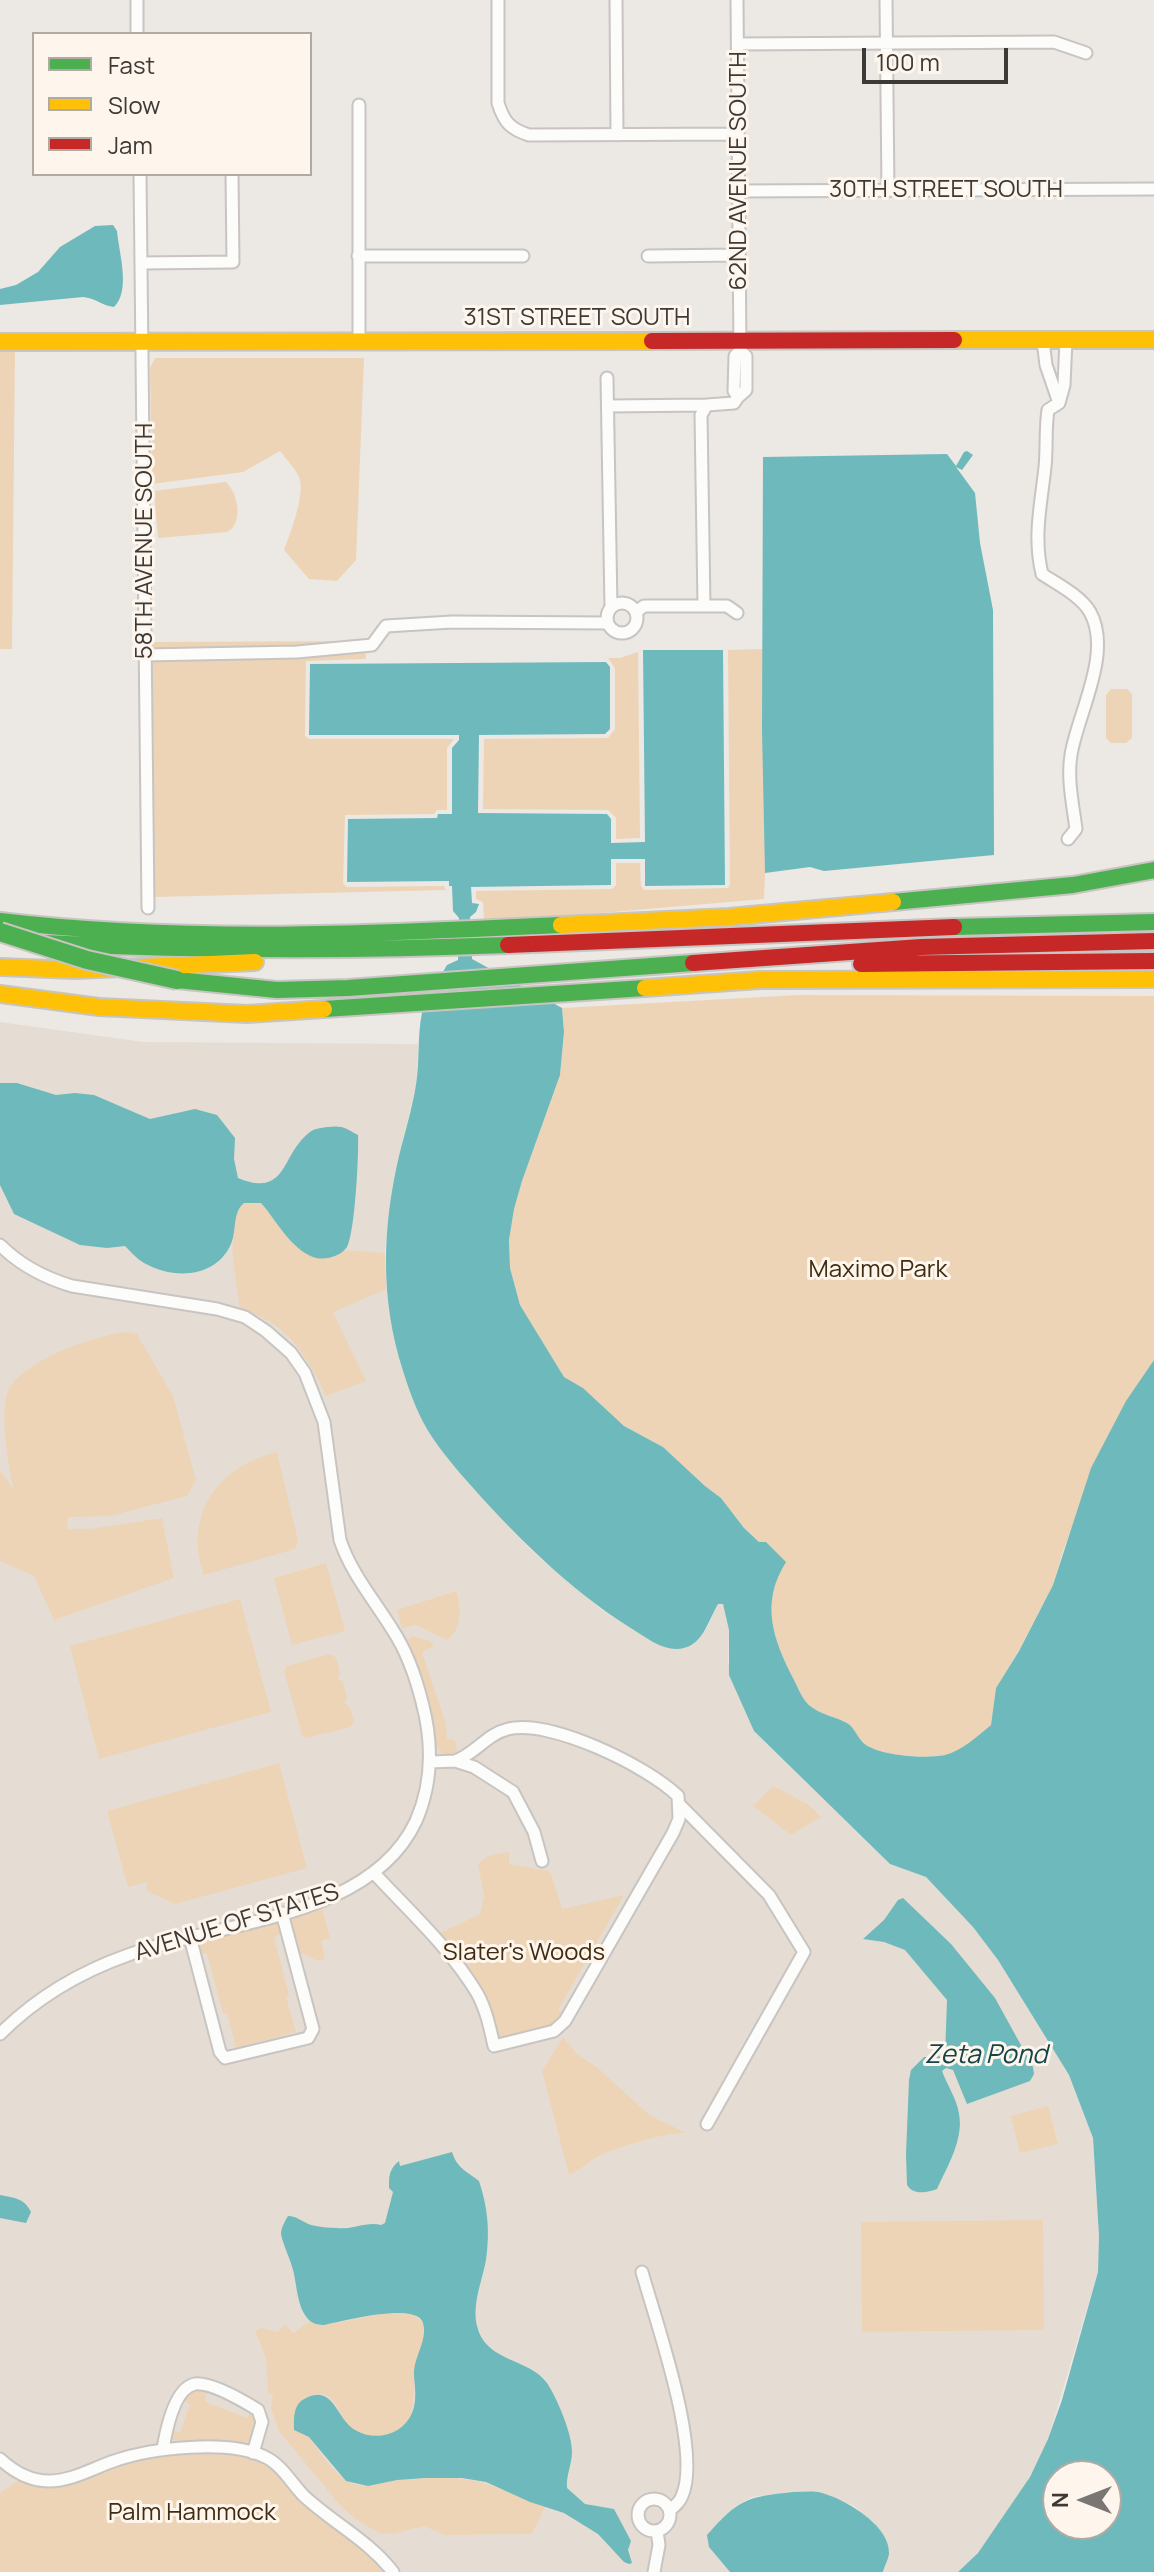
<!DOCTYPE html>
<style>
body{margin:0}
#map{position:relative;width:1154px;height:2572px;overflow:hidden;background:#ece8e4;font-family:Manrope,sans-serif}
canvas{display:block}
.legend{position:absolute;left:32px;top:32px;width:280px;height:144px;box-sizing:border-box;background:#fef6ed;border:2px solid #b0aaa4;margin:0;padding:10px 14px;list-style:none;font-size:24px;color:#3c3936}
.legend li{display:flex;align-items:center;gap:16px;height:40px}
.legend b{width:40px;border:2px solid #b0aaa4}
.north{position:absolute;left:1042px;top:2460px;width:80px;height:80px;box-sizing:border-box;background:#fef6ed;border:2px solid #b0aaa4;border-radius:50%;rotate:270deg;font-size:22px;font-weight:700;line-height:32px;text-align:center;color:#3c3936}
.north::after{content:'';display:block;margin:auto;width:28px;height:36px;background:#7a7673;clip-path:polygon(50% 0,100% 100%,50% 72%,0 100%)}
.scale{position:absolute;left:862px;top:48px;width:146px;height:36px;box-sizing:border-box;border:4px solid #3c3936;border-top:0;padding-left:10px;font-size:24px;line-height:28px;white-space:nowrap;color:#3c3936;-webkit-text-stroke:6px #fef6ed;paint-order:stroke}
</style>
<div id="map">
<canvas width="1154" height="2572"></canvas>
<ul class="legend">
<li><b style="height:10px;background:#4caf50"></b>Fast</li>
<li><b style="height:10px;background:#ffc107"></b>Slow</li>
<li><b style="height:10px;background:#c62828"></b>Jam</li>
</ul>
<div class="north">N</div>
<div class="scale">100 m</div>
</div>
<script>
const c = document.querySelector('canvas').getContext('2d');
c.lineJoin = 'round';
function fill(path, color) {
  c.fillStyle = color;
  c.fill(path, 'evenodd');
}
function trace(path, color, width, dash) {
  c.strokeStyle = color;
  c.lineWidth = width;
  c.lineCap = dash ? 'butt' : 'round';
  c.setLineDash(dash || []);
  c.stroke(path);
}
function write(font, color, halo, rows, align = 'center') {
  c.font = font + ' Manrope,sans-serif';
  c.lineWidth = 6;
  c.setLineDash([]);
  c.textBaseline = 'middle';
  c.strokeStyle = halo;
  c.fillStyle = color;
  for (const [text, x, y, turn = 0] of rows) {
    c.save();
    c.translate(x, y);
    c.rotate((+turn || 0) * Math.PI / 180);
    c.textAlign = isNaN(turn) ? turn : align;
    if (halo) c.strokeText(text, 0, 0);
    c.fillText(text, 0, 0);
    c.restore();
  }
}
fill(new Path2D(`
 M0,1022L143,1042L418,1044L417,1082L399,1156L386,1239L384,1266L395,1338L402,1368L421,1416L431,1436L470,1485L529,1548L602,1610L652,1641L677,1649L693,1645L707,1628L718,1604L723,1603L729,1630L728,1662L754,1731L890,1864L926,1877L973,1927L998,1960L1069,2075L1093,2138L1099,2236L1098,2272L1048,2439L1030,2477L1004,2518L978,2553L958,2572H883L889,2552L885,2540L874,2523L854,2506L817,2492H793L752,2497L736,2506L720,2520L718,2557L730,2572H0Z`), '#e5ddd3');
fill(new Path2D(`
 M0,347H15L12,649H0Z
 M155,358H364L356,560L337,581L309,579L284,550C290,534 306,493 299,477C295,468 286,459 280,451L243,472L152,484L150,368Z
 M226,482C238,493 244,524 227,532L158,538L154,491Z
 M364,641L366,659L306,661L305,736L309,739H454L447,748V810H437L434,814L345,815L343,884L347,887L444,886L447,893L445,890L154,897L151,660L303,657L151,650V642Z
 M763,649L766,854L764,899L484,923L483,902L476,899V891L612,889L616,885V863H640L641,886L644,890L728,888L730,885L728,650Z
 M638,652L640,838L616,839V818L608,810L483,809L484,739L608,738L615,729V668L608,658H620Z
 M1111,689H1127L1132,694V738L1126,743H1111L1106,738V695Z
 M799,995L1154,996V1360L1127,1401L1111,1431L1063,1551L1053,1585L1019,1650L996,1688L991,1725C979,1736 961,1751 945,1755C925,1759 883,1756 866,1745C858,1740 855,1727 847,1723C836,1717 823,1715 813,1708C802,1701 799,1689 793,1678C772,1637 761,1604 785,1562L766,1542H759L744,1528L721,1498L705,1486L663,1447L624,1426L583,1388L564,1377L520,1305L510,1268L509,1240L514,1208L522,1181L560,1075L564,1032L562,1008Z
 M244,1203H261L291,1241L332,1258L345,1250L385,1253L386,1289L333,1312L366,1381L326,1396C307,1355 286,1321 240,1309C237,1283 223,1221 244,1203Z
 M128,1332L137,1334L173,1396L196,1480L187,1496L110,1516L68,1517L67,1529H90L162,1518L174,1578L54,1620L34,1576L0,1561V1470L14,1490C8,1465 0,1416 8,1391C21,1361 97,1334 128,1332Z
 M277,1452L298,1541L295,1549L204,1575C183,1515 218,1466 277,1452Z
 M326,1563L345,1631L292,1645L274,1578Z
 M456,1591C461,1608 463,1628 447,1640L416,1625L402,1628L397,1610Z
 M240,1599L271,1712L99,1759L70,1646Z
 M413,1636L430,1641L434,1646L422,1652L446,1724L447,1739L455,1740L457,1751L451,1756L441,1753L435,1744L431,1715L407,1645L406,1641Z
 M330,1654L336,1658L340,1673L338,1679L343,1682L347,1698L344,1703L349,1706L354,1721L351,1727L306,1738L302,1735L284,1671L287,1666Z
 M279,1763L307,1868L175,1904L147,1891V1882L128,1887L107,1811Z
 M773,1786L809,1805L821,1817L791,1835L753,1806Z
 M509,1852V1864L550,1871L562,1909L624,1895L558,2010L567,2013L554,2026L505,2041L493,2038L487,2014L434,1936L480,1914L484,1896L478,1864L488,1856Z
 M322,1907L330,1938L321,1941L325,1959L318,1961L298,1952L291,1921L297,1913Z
 M274,1921L279,1924L282,1933L274,1937L289,1995L286,1997L296,2032L236,2048L227,2013H223L207,1954L197,1952L198,1942L202,1939Z
 M563,2037L577,2054L599,2069L649,2115L686,2133C672,2131 614,2148 601,2155C589,2160 582,2170 569,2175L542,2071Z
 M1048,2106L1058,2144L1020,2153L1011,2116Z
 M1043,2220L1044,2330L862,2332L861,2222Z
 M392,2312L412,2313L423,2323C423,2329 424,2335 423,2341C421,2353 416,2365 415,2377C412,2402 418,2430 383,2435C374,2437 362,2435 354,2430C344,2423 341,2414 336,2405C324,2383 302,2397 294,2413C305,2431 330,2471 347,2481C363,2490 380,2483 396,2480C412,2478 429,2478 445,2478C488,2478 508,2494 545,2507L532,2534L444,2535L424,2526L393,2534L379,2533L358,2521L338,2503L279,2431L271,2408L273,2396L268,2393L266,2358L255,2331L261,2328L277,2332L285,2325L294,2333L310,2321L317,2325H324Z
 M199,2390L207,2392L205,2402L247,2418L250,2412L254,2413C258,2423 255,2437 245,2444L172,2440L170,2434L173,2431L180,2433L190,2404L183,2401C186,2394 192,2391 199,2390Z
 M184,2453C209,2453 241,2450 264,2462C280,2470 291,2490 304,2502C331,2526 362,2544 384,2572H0V2493L19,2480L43,2486L71,2484L124,2462Z`), '#edd4b7');
fill(new Path2D(`
 M113,225L117,231C119,253 131,291 114,307C103,306 95,298 83,297L0,305V289L16,285L38,272L60,247L95,226Z
 M967,451L973,455L962,470L956,467L975,493L980,543L993,610L994,855L824,871L810,867L765,873L762,730L763,457L947,454L956,466L964,452Z
 M643,650H723L725,885L645,886V859H611V885L471,887L472,903L479,904L476,912L470,917L472,959L562,1008L564,1032L560,1075L522,1181L514,1209L509,1240L510,1268L520,1305L564,1377L583,1388L624,1426L663,1447L705,1486L721,1498L744,1528L759,1542H766L786,1562C760,1603 773,1639 793,1678C799,1689 802,1701 813,1708C823,1715 836,1717 847,1723C855,1727 858,1740 866,1745C883,1756 925,1759 945,1755C961,1751 978,1736 991,1725L996,1688L1019,1651L1053,1585L1091,1468L1126,1401L1154,1360V2572H958L978,2553L1030,2477L1048,2439L1062,2400L1098,2272L1099,2236L1093,2138L1069,2075L998,1960L973,1927L926,1877L890,1864L754,1731L729,1675V1630L723,1604H718C707,1623 702,1649 676,1649C662,1649 648,1639 637,1632C578,1596 529,1549 482,1498C465,1479 447,1459 432,1437C419,1418 410,1393 403,1371C380,1298 382,1230 399,1156C405,1132 412,1109 416,1085C420,1061 417,1037 422,1013C426,997 439,979 447,965L458,960L459,918L453,911L452,886H449V881L347,882L348,819L437,818L438,814H452V748L459,740V735H309L310,664L606,662L610,667V729L605,734L479,735L478,813L607,814L611,819V843L645,842ZM1058,2476H1106V2524H1058Z
 M0,1083H17L56,1095L75,1093L94,1095L150,1119L195,1109L217,1115L235,1138L234,1159L238,1178C288,1199 281,1153 310,1132C315,1128 321,1128 328,1127C342,1125 346,1128 358,1135C359,1154 355,1233 347,1247C340,1257 324,1261 313,1257C291,1249 276,1220 261,1203H244C232,1213 237,1230 231,1244C216,1278 174,1280 144,1263C137,1259 131,1252 125,1246L107,1248L80,1245L14,1214L0,1185Z
 M903,1898L951,1944L995,1998L1033,2067L1034,2074L1030,2081L967,2104L953,2070L946,2068L942,2071C947,2085 957,2099 959,2114C964,2139 947,2167 937,2189C927,2193 913,2195 907,2185L906,2154L909,2080L911,2070L924,2057L945,2056L947,2000L905,1950L884,1942L863,1939L884,1920L898,1900Z
 M452,2152C457,2168 466,2171 479,2181C488,2208 490,2231 486,2260C482,2282 472,2303 477,2326C485,2362 529,2358 547,2383C557,2398 572,2433 572,2452C572,2464 566,2475 567,2488L585,2504L614,2509L631,2541L628,2550L632,2563L629,2564L624,2562L598,2534L564,2513L530,2502L486,2482L462,2478H425L397,2480L368,2486L346,2481L309,2437L294,2430C294,2417 293,2404 306,2398C334,2384 336,2419 355,2430C375,2442 403,2435 412,2413C417,2401 415,2388 414,2376C413,2357 428,2341 423,2323C417,2301 340,2322 324,2325C297,2326 298,2288 293,2270C290,2258 283,2245 281,2234C281,2228 285,2221 288,2216C297,2216 302,2222 311,2225C319,2227 329,2228 337,2228C352,2230 367,2221 381,2225L385,2223L393,2192L389,2188C389,2176 389,2169 399,2161L400,2166Z
 M0,2195C15,2198 24,2198 31,2212L26,2223L0,2218Z
 M793,2492C801,2492 810,2491 818,2492C842,2497 891,2525 889,2554C888,2560 884,2567 883,2572H730L709,2547L707,2535C739,2499 746,2497 793,2492Z`), '#6eb9bb');
const street = new Path2D(`
 M137,0V34
 M498,0V103C504,122 510,129 529,135L738,134
 M616,0L617,135
 M737,0L740,351L735,356L734,391L738,397L746,390V356L740,351
 M886,0L888,191
 M738,44L1054,42L1086,53
 M359,105V342
 M140,174L148,908
 M739,191L1154,189
 M358,256H523
 M648,256L739,255
 M141,263L233,262L232,174
 M1066,340L1064,385L1059,403L1048,410C1045,429 1047,448 1045,467C1041,505 1033,536 1042,574C1057,584 1081,596 1090,612C1113,653 1077,715 1071,755C1067,779 1073,805 1076,829L1068,839
 M1043,341L1046,365L1059,403
 M607,378L611,607
 M608,406L707,405
 M607 618a15 15 0 1 1 30 0a15 15 0 1 1-30 0Z
 M704,606L701,415L707,405L734,403L738,397
 M636,612L644,606H727L737,613
 M145,655L297,652L372,645L386,626L452,622L608,623
 M0,1245C20,1265 45,1278 72,1286L217,1309L245,1317L266,1331L291,1353L305,1373L324,1422L340,1540C351,1573 374,1600 392,1629C406,1650 416,1678 422,1702C433,1743 433,1782 416,1821C370,1920 219,1921 128,1955C80,1972 36,1998 0,2034
 M431,1762L455,1761L474,1767L513,1792L534,1832L542,1861
 M680,1805L769,1895L804,1952L707,2124
 M374,1873C409,1911 450,1948 477,1993C486,2009 490,2028 494,2046L554,2031L565,2021L673,1833L679,1819L678,1796C647,1766 551,1719 508,1729C487,1734 475,1754 455,1761
 M190,1937L220,2052L225,2058L308,2038L313,2029L282,1913
 M642,2272C656,2322 702,2451 682,2496C680,2502 675,2506 670,2510
 M163,2449C166,2431 174,2388 195,2384C211,2382 245,2402 258,2410L262,2422L253,2453
 M0,2459C14,2472 30,2481 49,2481C72,2481 93,2468 114,2461C151,2448 229,2439 265,2457C281,2464 292,2484 304,2496C333,2523 368,2540 393,2572
 M638 2515a16 16 0 1 1 32 0a16 16 0 1 1-32 0Z
 M654,2572L659,2545L657,2531`);
const fast = new Path2D(`
 M893,902L1073,885L1154,870
 M0,921C186,943 374,934 561,925
 M954,927L1154,922
 M44,943C199,951 353,951 508,945
 M177,980L277,990L348,988L693,963
 M324,1009L645,988`);
const slow = new Path2D(`
 M954,340H1154
 M0,342L652,341
 M561,925L729,917L893,902
 M0,967L75,970L255,962
 M645,988L759,980L1154,979
 M0,994L99,1007L247,1014L324,1009`);
const jam = new Path2D(`
 M652,341L954,340
 M508,945L954,927
 M693,963L921,947L1154,941
 M861,964L1154,961`);
trace(street, '#c7c4c1', 15);
trace(fast, '#c7c4c1', 20);
trace(slow, '#c7c4c1', 20);
trace(jam, '#c7c4c1', 20);
trace(street, '#fcfcfb', 11);
trace(fast, '#4caf50', 16);
trace(slow, '#ffc107', 16);
trace(jam, '#c62828', 16);
const fastBridge = new Path2D(`
 M0,932L87,960L177,980`);
trace(fastBridge, '#c7c4c1', 22, []);
trace(fastBridge, '#4caf50', 18);
write('24px', '#3c3936', '#fef6ed', [
 ["62ND AVENUE SOUTH",739,171,-90],
 ["30TH STREET SOUTH",946,190],
 ["31ST STREET SOUTH",577,318],
 ["58TH AVENUE SOUTH",145,541,-90],
 ["AVENUE OF STATES",237,1923,-17]
]);
write('24px', '#402c11', '#fef6ed', [
 ["Maximo Park",878,1270],
 ["Slater's Woods",524,1953],
 ["Palm Hammock",192,2513]
]);
write('italic 26px', '#144446', '#fef6ed', [
 ["Zeta Pond",986,2056]
]);
</script>
